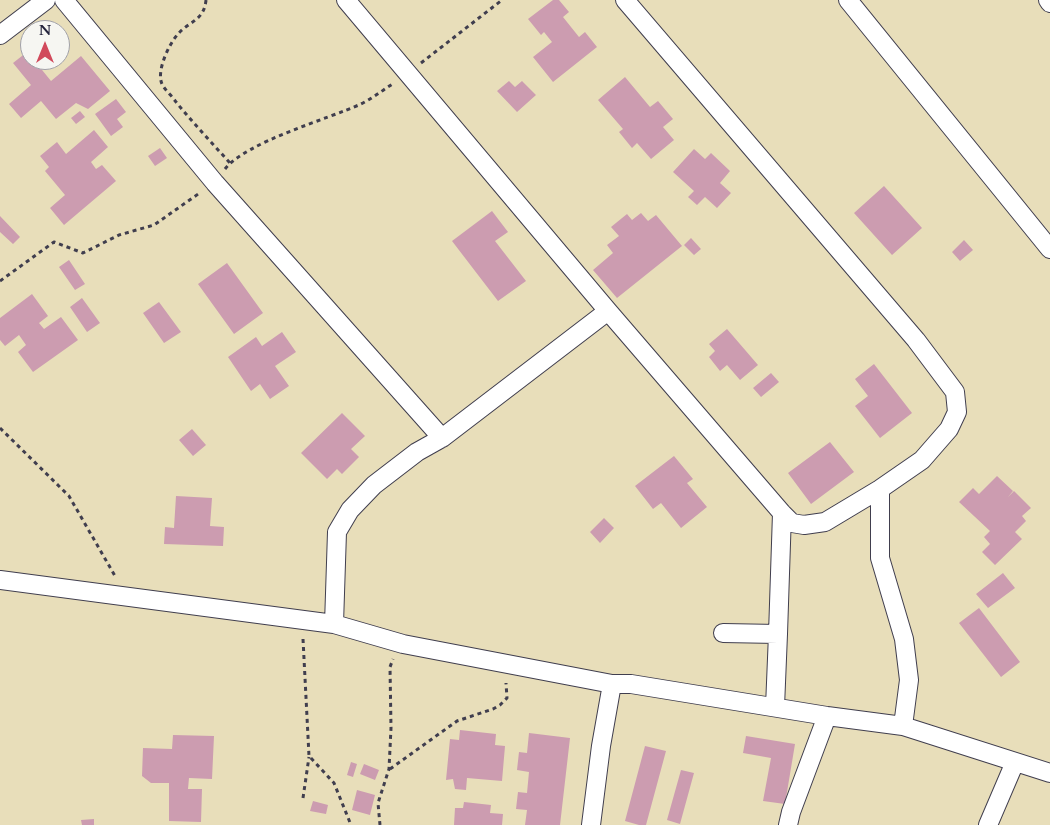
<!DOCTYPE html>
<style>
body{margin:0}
#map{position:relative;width:1050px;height:825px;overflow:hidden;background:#e8deba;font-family:Cardo,serif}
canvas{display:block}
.north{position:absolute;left:20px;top:20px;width:50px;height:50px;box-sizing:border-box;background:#f6f6f2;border:1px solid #a1a1a9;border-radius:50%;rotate:0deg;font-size:14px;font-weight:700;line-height:20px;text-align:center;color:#22223b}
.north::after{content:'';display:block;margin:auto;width:18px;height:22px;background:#d1495b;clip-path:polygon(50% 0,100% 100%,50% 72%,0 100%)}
</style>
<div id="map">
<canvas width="1050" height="825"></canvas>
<div class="north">N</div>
</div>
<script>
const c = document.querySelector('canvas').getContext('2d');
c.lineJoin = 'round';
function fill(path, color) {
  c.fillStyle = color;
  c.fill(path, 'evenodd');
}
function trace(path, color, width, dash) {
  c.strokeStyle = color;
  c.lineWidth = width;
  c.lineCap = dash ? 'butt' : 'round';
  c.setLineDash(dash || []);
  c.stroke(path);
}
fill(new Path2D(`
 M553,0H559L569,12L563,17L579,37L585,32L597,47L553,82L533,57L552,42L544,32L541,35L528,19Z
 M27,52L30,55V60H34L51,81L81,56L110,91L88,109L76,103L56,119L41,101L21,118L9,104L31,85L13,63Z
 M625,77L650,107L658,101L673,119L663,127L674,140L651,159L637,143L632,148L619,132L623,129L598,100Z
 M509,81L515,87L522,81L536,95L517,112L497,91Z
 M116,99L126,112L117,119L123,127L111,136L95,114Z
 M80,111L85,117L76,124L71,118Z
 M94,130L108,147L91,162L96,169L102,165L116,181L64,225L50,208L65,195L45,171L49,167L40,156L57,142L66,154Z
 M160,148L167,158L155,166L148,156Z
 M694,149L705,159L711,153L730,171L720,183L731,193L717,208L705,197L697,205L688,197L694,191L673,172Z
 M884,186L922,228L892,255L854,213Z
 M492,211L508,232L495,241L526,281L498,301L452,241Z
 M641,213L648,221L656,215L682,246L617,298L593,270L613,253L607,245L619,236L611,227L627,214L632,220Z
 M0,216L20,237L13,244L0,232Z
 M691,238L701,249L694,255L684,245Z
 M964,240L973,250L960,261L952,252Z
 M69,260L85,284L75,290L59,267Z
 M227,263L263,313L234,334L198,284Z
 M32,294L48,316L39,323L44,329L61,317L78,340L33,372L18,352L26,345L19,335L5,346L0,340V318Z
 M82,298L100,323L87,332L70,307Z
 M159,302L181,332L164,343L143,313Z
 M727,329L758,365L740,380L727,365L720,371L709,357L715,351L709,344Z
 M282,332L296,352L275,366L289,386L270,399L260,384L251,391L228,357L256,337L262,346Z
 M874,364L912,413L880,438L855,406L868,396L855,379Z
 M771,373L779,382L761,397L753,388Z
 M342,413L365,436L351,449L359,457L342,474L337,469L327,479L301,453Z
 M192,429L206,445L193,456L179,440Z
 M830,442L854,472L811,504L788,473Z
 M674,456L693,479L687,483L707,507L681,528L661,503L653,509L635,486Z
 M997,476L1013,491L1008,497L1014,491L1031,508L1022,516L1026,521L1015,532L1022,539L995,565L982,552L990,544L984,537L990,531L959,502L973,488L979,494Z
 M176,496L212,498L210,526L224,527L223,546L164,544L165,527L174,528Z
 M604,518L614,528L600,543L590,532Z
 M1003,573L1015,588L988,608L976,594Z
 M979,608L1020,662L1001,677L959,623Z
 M460,730L496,734L495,745L505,746L502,781L467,778L466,790L455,789L453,779L446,780L450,739L459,740Z
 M529,733L570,738L560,825H525L527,810L516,809L518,792L527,793L529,772L517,770L519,752L527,753Z
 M173,735L214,736L212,779L189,778L188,789H202L201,822L169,821V783H151L142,776L143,748L172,749Z
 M746,736L795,744L785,804L763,801L771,758L743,753Z
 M645,746L666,751L646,825H639L625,821Z
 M351,762L357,764L353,777L347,775Z
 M364,764L379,770L375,780L360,774Z
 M681,770L694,773L680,824L667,820Z
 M357,790L375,795L370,815L352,810Z
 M313,801L328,805L326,814L310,811Z
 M464,802L491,805L490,813L503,814L502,825H454L455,808H463Z
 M94,819V825H82L81,820Z`), '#cc9cb0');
const street = new Path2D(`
 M64,0L215,183L442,438
 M346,0L608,311L782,513L792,523L804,525L825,522L880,489L922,460L949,429L957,412L955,392L916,340L625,0
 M848,0L1050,249
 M1048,0L1050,3
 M0,35L46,0
 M880,489V558L904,639L909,680L903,726
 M0,580L334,624L403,644L612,684H631L827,716L903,726L1050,773
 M334,624L337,532L350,510L374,485L417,452L442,438L608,311
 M723,633L778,634L775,707
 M778,634L782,513
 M591,825L601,746L612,684
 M788,825L791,812L827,716
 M988,825L1015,762`);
trace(street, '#403e4e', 20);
trace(new Path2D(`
 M206,0C204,21 189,21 178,34C169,44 156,71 162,84C165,90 172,96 176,102C193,123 212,143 230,163
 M421,63L502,0
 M225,169C246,142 328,119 361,104C373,98 383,90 394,83
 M0,281L54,242L83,253L119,235L154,225L201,192
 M0,428L69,496L115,576
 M303,639L309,756L334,783L351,825
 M390,769L457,721L493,709L500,705L507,698L506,683
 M303,798L309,757
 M380,825L378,803L389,769L391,728L390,667L393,659`), '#403e4e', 3, [4, 4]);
trace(street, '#fff', 18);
</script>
